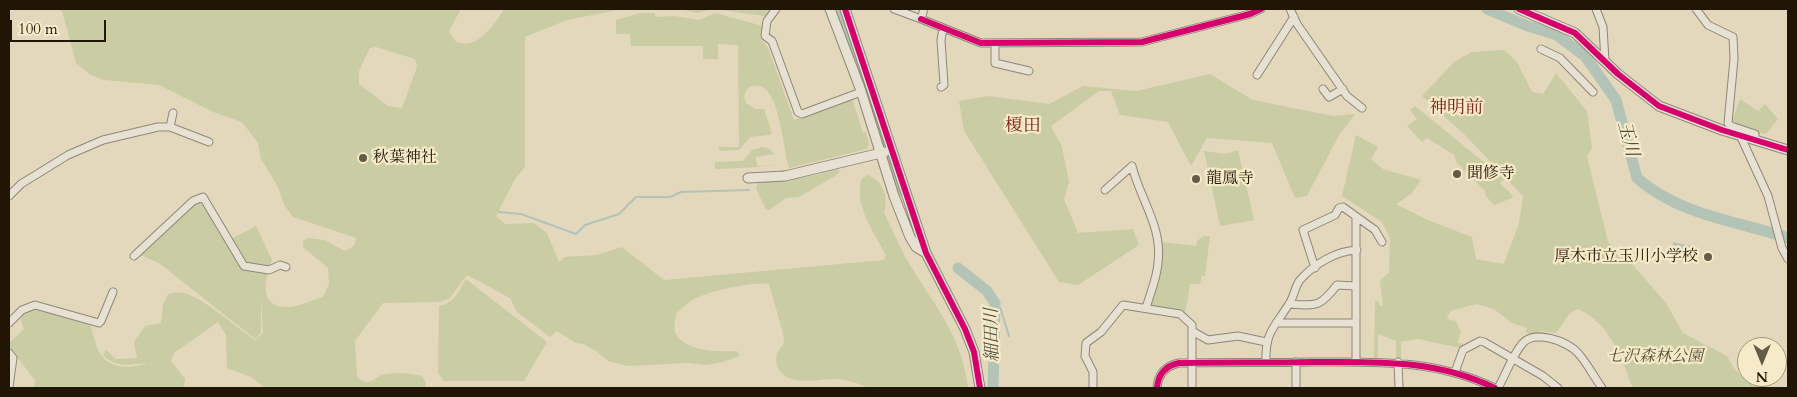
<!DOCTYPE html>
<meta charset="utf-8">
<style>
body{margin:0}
#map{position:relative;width:1797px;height:397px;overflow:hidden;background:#e3d8bc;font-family:Cardo,serif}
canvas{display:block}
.frame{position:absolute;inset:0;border:10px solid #211606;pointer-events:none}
.north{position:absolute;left:1737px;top:337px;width:50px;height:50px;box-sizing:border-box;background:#f7eac9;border:1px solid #a1957b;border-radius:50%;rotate:180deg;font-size:14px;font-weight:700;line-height:20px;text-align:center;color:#211606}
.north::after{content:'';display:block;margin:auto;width:18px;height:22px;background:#655a46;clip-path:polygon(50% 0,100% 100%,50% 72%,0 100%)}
.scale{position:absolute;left:10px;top:20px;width:96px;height:22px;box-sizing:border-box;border:2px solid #211606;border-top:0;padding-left:6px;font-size:15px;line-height:18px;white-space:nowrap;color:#211606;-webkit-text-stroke:4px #f7eac9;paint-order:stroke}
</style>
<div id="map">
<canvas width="1797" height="397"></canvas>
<div class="frame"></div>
<div class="north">N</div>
<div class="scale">100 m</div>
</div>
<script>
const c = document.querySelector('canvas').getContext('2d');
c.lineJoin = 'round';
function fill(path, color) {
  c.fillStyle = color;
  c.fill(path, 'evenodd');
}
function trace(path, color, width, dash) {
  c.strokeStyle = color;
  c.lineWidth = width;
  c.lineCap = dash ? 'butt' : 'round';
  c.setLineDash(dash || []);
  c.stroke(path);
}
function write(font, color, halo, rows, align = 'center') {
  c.font = font + ' Cardo,"Noto Serif JP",serif';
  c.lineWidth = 4.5;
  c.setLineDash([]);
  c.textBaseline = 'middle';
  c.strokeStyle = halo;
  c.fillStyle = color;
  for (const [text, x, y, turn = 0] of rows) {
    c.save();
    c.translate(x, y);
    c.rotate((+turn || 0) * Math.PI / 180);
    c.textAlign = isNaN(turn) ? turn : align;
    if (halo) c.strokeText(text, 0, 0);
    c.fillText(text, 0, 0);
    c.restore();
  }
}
fill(new Path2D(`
 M54,9H461L449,31L456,42C460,43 465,44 469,43C482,42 498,20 504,9H623L567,20L525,37V167L515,179L496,216L505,224L534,223L547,233L559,262L564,257L596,255L622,247L664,280L884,260L886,255C874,232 853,205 862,178L868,175C883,181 889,197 884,212C891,227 898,243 906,258C932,303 962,334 968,388H868C859,383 848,380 838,379C820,378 784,389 777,365C774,356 779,350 784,343L783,333L769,284C752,281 710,291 694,299C687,303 681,309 676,314C675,321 673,328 676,334C686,352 720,352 737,351L740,356L723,362L707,365L687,363L628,366L608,361L596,351L584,344L576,343L557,331L550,337L517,312L510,298L467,275L450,298L439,302L383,303L355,341L357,376C360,379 362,382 367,382C373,382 376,377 381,375C392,372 411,373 422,376L426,383L425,388H265L251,377L227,368L226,335L218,322L174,353L171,361L185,379L184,388H34L35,380L9,347L10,342L24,329L20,317L29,310L38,309L90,323C97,349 99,367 130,367C137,366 143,364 150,364L152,367L151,364C130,361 122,372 103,355L106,350L116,359L137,358L134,342L145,326L161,323L163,305L168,294C172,293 179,292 183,293C203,297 237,328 255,340L263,333L261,297V333L255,339L159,263L138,254L199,200L205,201L252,283L229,240L256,226L272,260C266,275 257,306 285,307C296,308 312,300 323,297L329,284L328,268L303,247V241L307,238L325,240L345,251L354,246L356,238L293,217L284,205L278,187L261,159L258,143L242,122L213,112L159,85L104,80L91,75L76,63L62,11ZM376,47L415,59L417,67L402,108L388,106L359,84V71L370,48Z
 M680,9H774L771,17L714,9L697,13Z
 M640,13H655V17L674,16L699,20L715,13L763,26L760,38L768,48L794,120L852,98L863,133L866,132L869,144L867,149L789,168C783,151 779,68 747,89L744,96L746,103L755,109H764L772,133L769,135L750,137L739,150L720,151L718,147H739L738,45L718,44V59H703V46H631L630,34H616V20Z
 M1504,50L1517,62L1532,92L1543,94L1556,73L1587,111L1592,148L1587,156L1608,242L1631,263L1666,303L1683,333L1727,356L1735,370L1754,386L1762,385L1764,388H1634C1628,381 1627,371 1623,363C1614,341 1601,319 1578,309L1570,313L1556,333L1540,331L1535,335L1525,332L1527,328L1512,323L1494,309L1477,304L1450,311L1447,319L1456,321L1461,332L1457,343L1464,344L1460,348L1418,339L1401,342V359L1396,358V341L1378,334V359H1374L1375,301H1379V305L1383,306L1380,281L1389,272L1390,238L1382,222L1342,196L1356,135L1378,147L1371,159L1383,169L1421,180L1411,194L1396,204L1430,221L1472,237L1476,259L1504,264L1519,223L1523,196L1466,136L1422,96L1454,62L1472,52Z
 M1210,74L1253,100L1333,116L1355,114L1338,137L1307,196L1295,198L1272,143L1207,138L1191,166L1168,122L1120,115L1111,91H1099L1051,126L1062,147L1069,182L1064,199L1078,233L1133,229L1139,245L1078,285L1059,282L964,131L959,101L989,96L1049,104L1083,86L1136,91Z
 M1740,99L1758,111L1765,104L1778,119L1766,134L1730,127Z
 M1415,106L1496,172L1504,180L1500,183L1513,196L1512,198L1494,205L1485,195V191L1457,163L1454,155L1427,138L1422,142L1407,126L1417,119L1410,110Z
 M762,147L768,148L775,154L756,157L757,166L775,165C755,168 736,168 715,169V162L743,161L752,150Z
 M1238,150L1254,220L1220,226L1204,151L1226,154Z
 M837,169L840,171L835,176L799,197L786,198L769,210L766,209L756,189L758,183L812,176Z
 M1203,236H1210L1205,276H1202L1200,284H1190L1187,304L1184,313L1149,306L1161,242L1196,246L1197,241Z
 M466,279L547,342L524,381H444L438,373L439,306C455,303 458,292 466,279Z`), '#cacca3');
fill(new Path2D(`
 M1673,242L1696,247L1694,259L1671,255Z`), '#b3c3b6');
trace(new Path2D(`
 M499,212L521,214L576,234L585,225L619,214L636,197H670L681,192L749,190
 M993,298L1001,310L1009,336`), '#b3c3b6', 2);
trace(new Path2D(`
 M838,9L898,191
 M1487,9L1525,25L1557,35L1585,56L1616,100L1637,178C1681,216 1735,220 1788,238
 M958,268L987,291L995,303L993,388`), '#b3c3b6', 11);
const minor = new Path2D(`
 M776,9L767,21L765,36L772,41L798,112L802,114L861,92
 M894,9L921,19L924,9
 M1290,9L1297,24L1347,96L1362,108
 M1596,9L1603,27L1605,61
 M1696,9L1708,25L1733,37L1734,59L1728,123L1731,126L1755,134V140
 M921,19L981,43L1142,42L1250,14L1261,9
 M995,43V63L1029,71
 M1541,49L1560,58L1593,92
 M1257,75L1294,17
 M941,87L944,85L941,40L943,28
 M1323,89L1329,97L1343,89
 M170,127L173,113
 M1740,135L1768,196L1782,248L1788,259
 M1105,190L1132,166C1140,199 1163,227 1158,263C1157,278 1150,294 1146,308
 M9,196L21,184L68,155L103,140L158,127H170L209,142
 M1356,217V362
 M134,256L193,201L203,197L244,266L269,270L280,265L286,267
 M1315,268L1303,230L1335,215L1339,208L1343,207L1375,230L1382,242
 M1289,304C1317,306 1320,307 1337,285L1356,286
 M9,323L22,310L35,305L99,323L101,321L113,292
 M1276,323H1356
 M9,353L13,358L9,387
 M1266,362C1265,332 1274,328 1289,304C1294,297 1295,286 1300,280C1314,264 1336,251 1357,250
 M1296,362V388
 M1398,362L1399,388
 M1455,372L1463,350L1480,341L1484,342L1543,376L1558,388
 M1093,388V372L1085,356L1086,343L1101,332L1123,305L1180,314L1192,325V331L1208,340L1238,336L1266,342
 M1157,388C1158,374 1165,366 1179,363C1224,362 1268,363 1313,362C1378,362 1435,359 1495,388
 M1192,388V331
 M1498,388C1506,374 1512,356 1522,344C1534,329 1567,341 1578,353C1587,363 1594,377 1602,388`);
const tertiary = new Path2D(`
 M830,9L860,88L894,196L910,237L916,247L926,253
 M845,9L926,253L965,329L974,352L980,388
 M1519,9L1575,33L1618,74L1659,106L1722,130L1788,150
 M748,178L785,176L885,152`);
trace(minor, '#8f8776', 9);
trace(tertiary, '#8f8776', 11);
trace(minor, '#e7e1d4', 7);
trace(tertiary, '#e7e1d4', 9);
trace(new Path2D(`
 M845,9L926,253L965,329L974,352L980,388
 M1519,9L1575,33L1618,74L1659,106L1722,130L1788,150
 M921,19L981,43L1142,42L1250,14L1261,9
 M1157,388C1158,374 1165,366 1179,363C1224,362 1268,363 1313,362C1378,362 1435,359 1495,388`), '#d6006c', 6);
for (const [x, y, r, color] of [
 [363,158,5,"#655a46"],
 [1457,174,5,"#655a46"],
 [1196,179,5,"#655a46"],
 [1708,257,5,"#655a46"]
]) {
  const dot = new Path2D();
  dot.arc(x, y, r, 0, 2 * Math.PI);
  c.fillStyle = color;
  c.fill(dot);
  trace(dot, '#f7eac9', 2);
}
write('16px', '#211606', '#f7eac9', [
 ["秋葉神社",373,158],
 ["聞修寺",1467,174],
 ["龍鳳寺",1206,179],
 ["厚木市立玉川小学校",1698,257,"right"]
], 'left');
write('italic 16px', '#555236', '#f7eac9', [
 ["七沢森林公園",1655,357]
]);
write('18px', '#7a1f14', '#f7eac9', [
 ["神明前",1456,109],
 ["榎田",1023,127]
]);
write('italic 18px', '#4d4f43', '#f7eac9', [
 ["玉川",1627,139,75],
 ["細田川",993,335,-91]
]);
</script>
